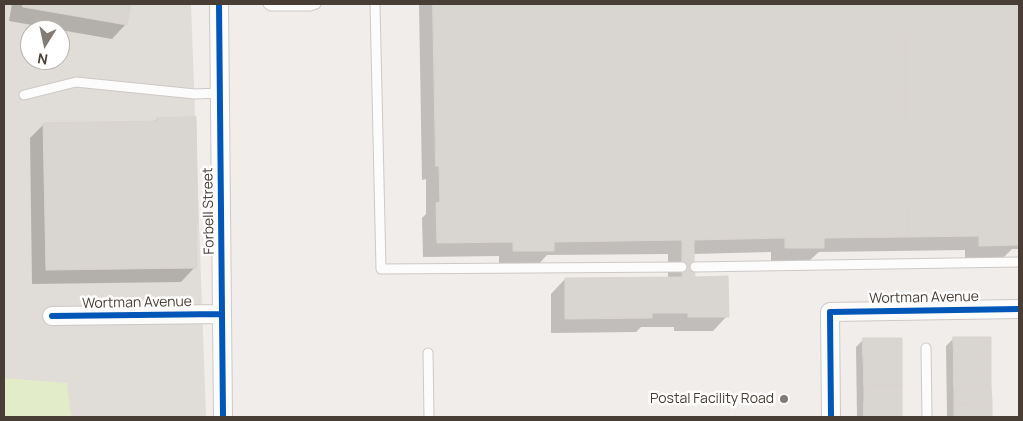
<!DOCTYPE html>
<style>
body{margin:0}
#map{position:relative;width:1023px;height:421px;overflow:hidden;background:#f0edea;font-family:Manrope,sans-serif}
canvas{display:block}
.frame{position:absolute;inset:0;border:5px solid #483e35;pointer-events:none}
.north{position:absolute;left:20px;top:20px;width:50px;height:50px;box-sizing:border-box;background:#fff;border:1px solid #b6b2ae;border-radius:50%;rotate:190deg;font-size:14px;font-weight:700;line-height:20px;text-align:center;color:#483e35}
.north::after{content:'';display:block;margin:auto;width:18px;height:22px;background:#837b74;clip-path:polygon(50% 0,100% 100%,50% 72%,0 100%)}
</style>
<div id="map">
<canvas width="1023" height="421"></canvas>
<div class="frame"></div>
<div class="north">N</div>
</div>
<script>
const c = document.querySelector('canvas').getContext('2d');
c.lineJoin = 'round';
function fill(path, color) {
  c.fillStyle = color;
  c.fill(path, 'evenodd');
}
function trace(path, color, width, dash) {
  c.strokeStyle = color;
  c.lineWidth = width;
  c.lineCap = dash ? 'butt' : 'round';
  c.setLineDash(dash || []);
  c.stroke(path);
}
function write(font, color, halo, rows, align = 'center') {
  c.font = font + ' Manrope,sans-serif';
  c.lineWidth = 5;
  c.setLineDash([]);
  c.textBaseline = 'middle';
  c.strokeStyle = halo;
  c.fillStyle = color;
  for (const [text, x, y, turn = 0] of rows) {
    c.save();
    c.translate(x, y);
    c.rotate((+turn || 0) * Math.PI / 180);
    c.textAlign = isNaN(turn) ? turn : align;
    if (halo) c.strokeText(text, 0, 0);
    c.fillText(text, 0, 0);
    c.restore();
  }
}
fill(new Path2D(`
 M4,4H191L206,417H4ZM30,30H60V60H30Z`), '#e0dcd8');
fill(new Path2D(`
 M4,378L67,383L71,417H4Z`), '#e3ecc8');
fill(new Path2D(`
 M12,4H130L126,24L112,39L9,21Z
 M419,4H1019V249H1012L1002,259L965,260V250L819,252L808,262H771V252L693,254V278L727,316L713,331H674V327H641L636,332L551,333V294L565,279L668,278V254L547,255L538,265H499V256L423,257L422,218L426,214V179L422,180Z
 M157,119L195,267L181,282L32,284L30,138L44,124L154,122Z
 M954,338H990L991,417H947L946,346Z
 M864,339H900L901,417H857L856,347Z`), '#0003');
const building = new Path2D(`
 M23,4H131L127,25L23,7Z
 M433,4H904L908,237L824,238V248H785V238L694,240V260H682V240L554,242V251H513V242L437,243L436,203L440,202L439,166H436Z
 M904,4H1019V236H1018V245L979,246V236L908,237Z
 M196,117L198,224H196L197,268L46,270L43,123L157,121V118Z
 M682,260H694L695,277L728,276L729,317H688V313H652V318L565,319V278L682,277Z
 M953,337H991V354H954Z
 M863,338H902V354H863Z
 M863,354H902V370H864Z
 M954,354H991V370H954Z
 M864,370H902V385L864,386Z
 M954,370H991V386L954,387Z
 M902,385V402H864V386Z
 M991,386L992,403L954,404V387Z
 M864,402H902V417H864Z
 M992,403V417H954V404Z`);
fill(building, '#d9d5d1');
trace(building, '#d9d4cf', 1);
const service = new Path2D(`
 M268,4L271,6H310L316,4
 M375,4L381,269L682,267
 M24,95L76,82L195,94L220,93
 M695,267L1019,262
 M926,348L927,417
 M428,353L429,417`);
const minor = new Path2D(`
 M219,4L223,417
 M52,316L222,314
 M831,417L830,312L1019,309`);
trace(service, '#cdc9c6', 11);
trace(minor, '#cdc9c6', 20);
trace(service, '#fdfcfc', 9);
trace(minor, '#fdfcfc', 18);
trace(new Path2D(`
 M219,4L223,417
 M52,316L222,314
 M831,417L830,312L1019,309`), '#0057b8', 6);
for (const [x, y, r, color] of [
 [784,399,5,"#837b74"]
]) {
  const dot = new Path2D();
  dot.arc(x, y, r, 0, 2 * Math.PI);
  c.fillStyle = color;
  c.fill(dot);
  trace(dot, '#fff', 2);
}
write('14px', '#483e35', '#fff', [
 ["Forbell Street",209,211,-91],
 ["Wortman Avenue",924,298,-1],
 ["Wortman Avenue",137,303,-1]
]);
write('14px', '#483e35', '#fff', [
 ["Postal Facility Road",774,399]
], 'right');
</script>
